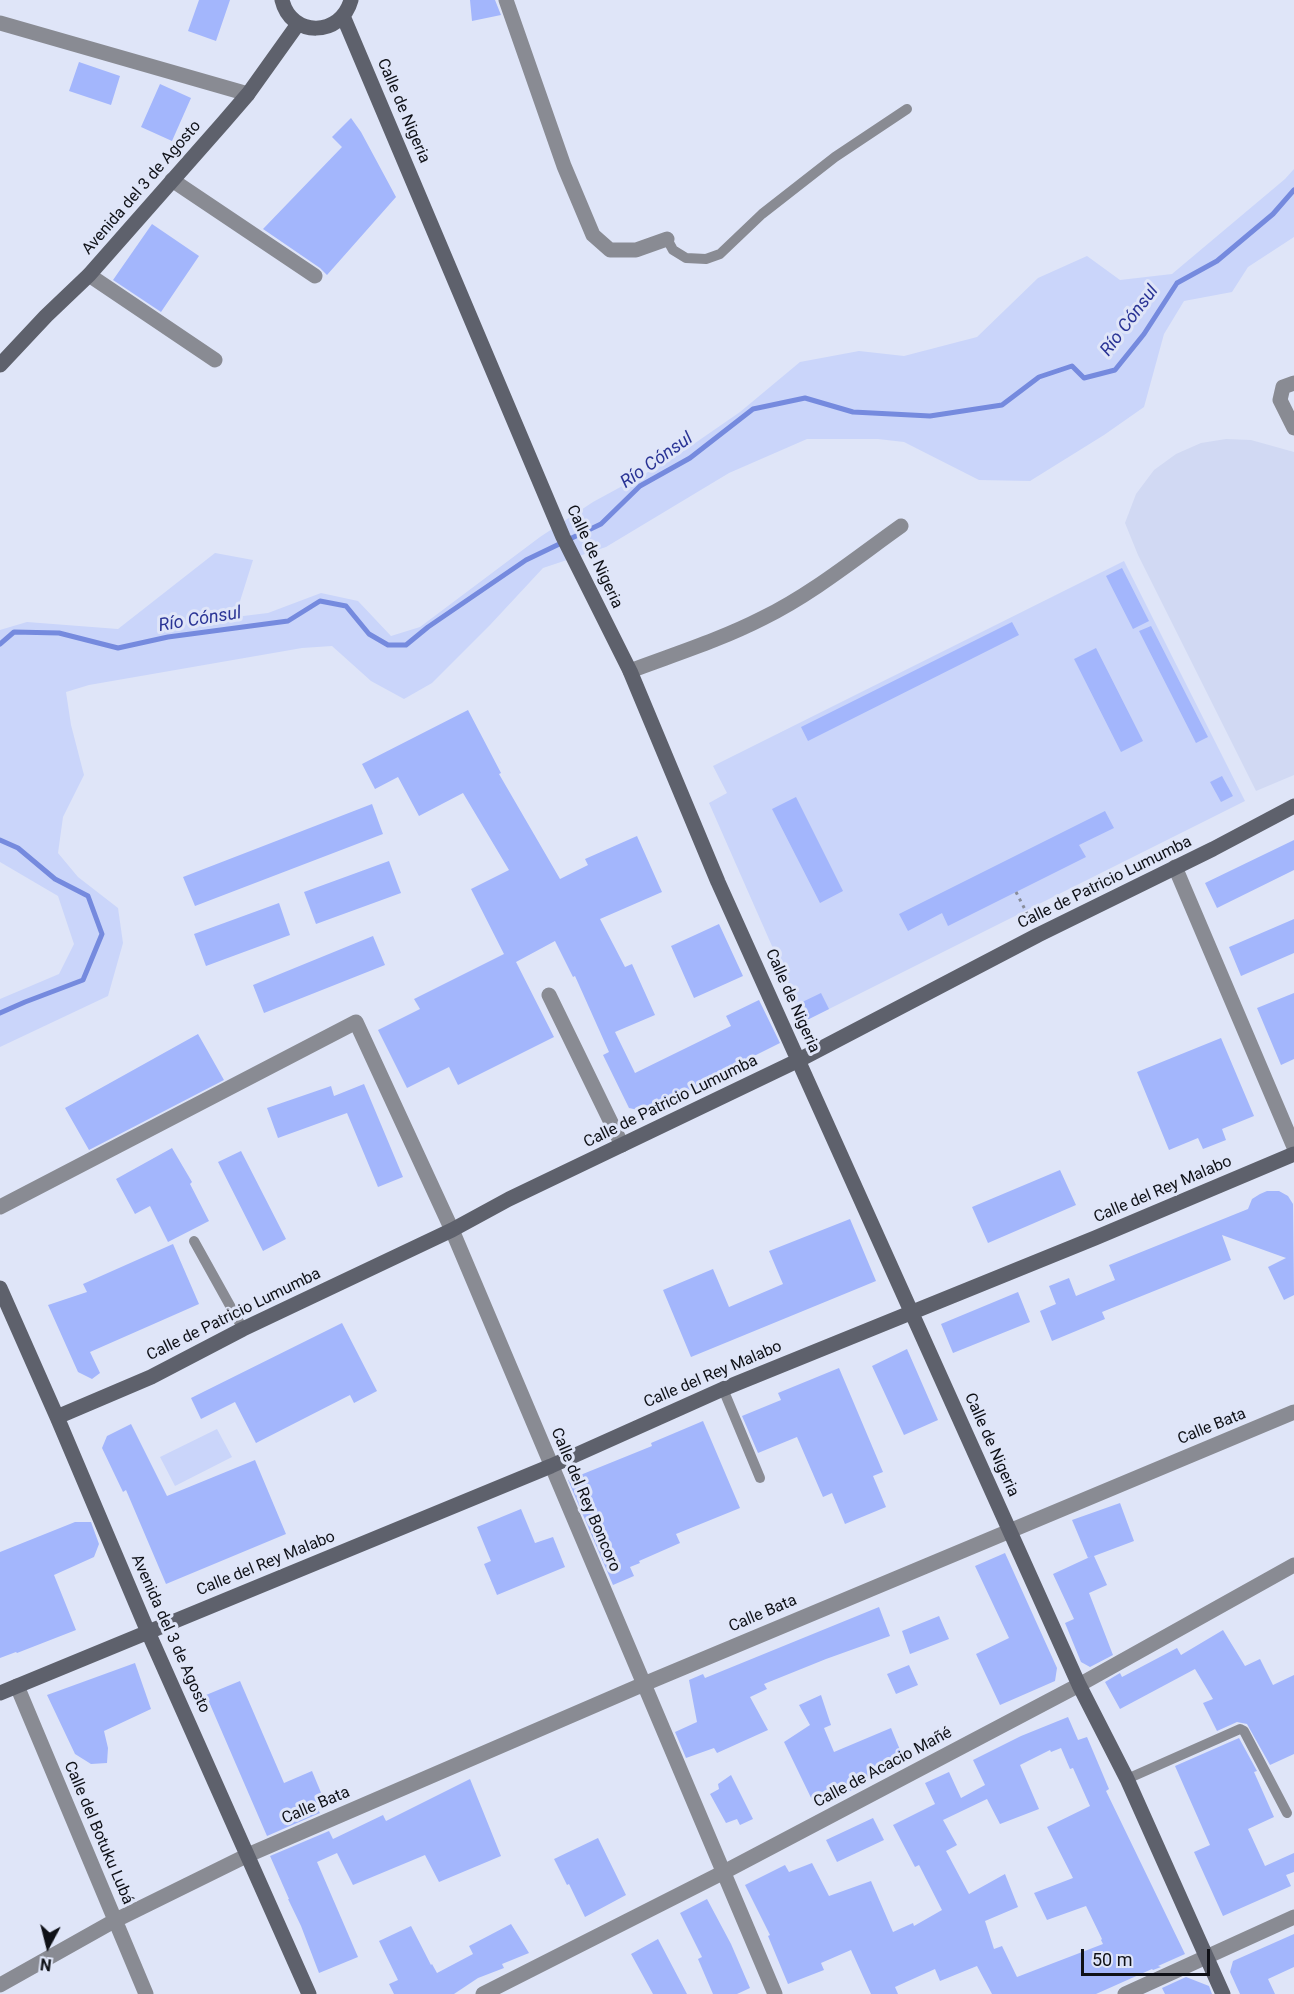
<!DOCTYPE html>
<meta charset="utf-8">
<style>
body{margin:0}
#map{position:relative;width:1294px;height:1994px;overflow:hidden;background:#dfe5f8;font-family:Roboto,sans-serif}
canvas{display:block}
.north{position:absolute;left:18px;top:1916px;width:60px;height:60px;-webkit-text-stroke:4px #dfe5f8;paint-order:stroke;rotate:187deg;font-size:16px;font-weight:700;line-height:24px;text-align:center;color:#0f1117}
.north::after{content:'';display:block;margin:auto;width:21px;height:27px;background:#0f1117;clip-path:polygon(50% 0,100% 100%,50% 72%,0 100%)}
.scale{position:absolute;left:1081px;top:1949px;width:129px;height:27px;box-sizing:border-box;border:3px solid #0f1117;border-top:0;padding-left:8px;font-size:18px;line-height:21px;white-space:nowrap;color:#0f1117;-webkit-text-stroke:4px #dfe5f8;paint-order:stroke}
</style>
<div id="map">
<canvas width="1294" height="1994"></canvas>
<div class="north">N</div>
<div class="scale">50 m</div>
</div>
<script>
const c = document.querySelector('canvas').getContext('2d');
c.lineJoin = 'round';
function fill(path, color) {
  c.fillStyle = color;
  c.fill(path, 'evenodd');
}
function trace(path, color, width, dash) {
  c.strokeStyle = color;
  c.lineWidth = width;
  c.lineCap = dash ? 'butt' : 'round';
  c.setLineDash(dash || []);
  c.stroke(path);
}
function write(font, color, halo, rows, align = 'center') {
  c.font = font + ' Roboto,sans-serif';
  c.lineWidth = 6;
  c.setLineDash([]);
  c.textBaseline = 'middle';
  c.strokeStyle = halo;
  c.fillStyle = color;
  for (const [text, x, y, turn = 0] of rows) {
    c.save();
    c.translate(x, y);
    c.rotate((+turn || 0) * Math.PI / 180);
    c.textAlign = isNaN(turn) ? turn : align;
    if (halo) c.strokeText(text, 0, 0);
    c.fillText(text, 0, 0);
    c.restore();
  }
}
fill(new Path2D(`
 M1226,439L1251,440L1294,452V775L1256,791L1138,555L1125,523L1136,494L1154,470L1176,454L1201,443Z`), '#d1d9f3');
fill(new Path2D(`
 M1294,169V237L1248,267L1232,292L1184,301L1164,334L1144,407L1104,435L1030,481L979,480L904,442L878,439H807L729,473L606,547L543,568L490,625L432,683L404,699L371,681L332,646L302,648L89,685L66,692L71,725L84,775L63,817L58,853L78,877L118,908L123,943L108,996L0,1047V999L59,974L74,944L58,896L0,862V630L27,622L118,629L215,553L253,560L235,617L268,613L321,593L358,601L391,636L420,627L540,537L593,502L672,459L740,412L800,362L859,351L904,356L977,337L1038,278L1087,256L1120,280L1172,274L1285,179Z
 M1124,561L1245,801L805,1021L709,803L727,793L713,766Z
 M217,1429L232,1457L175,1486L160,1457Z`), '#cad5fa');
trace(new Path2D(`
 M0,644L14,632L59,633L118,648L168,637L288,621L320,601L346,606L369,634L388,645H406L428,627L526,560L601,524L640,486L690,458L753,409L805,398L853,412L930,416L1002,405L1039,377L1072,366L1084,378L1115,370L1144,334L1177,283L1217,261L1273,214L1294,190
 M0,840L18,848L55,879L88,896L102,934L83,980L25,1002L0,1013`), '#758ade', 5);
fill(new Path2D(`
 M199,0H230L216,41L188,31Z
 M470,0H495L501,15L472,21Z
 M79,62L120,76L111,105L69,91Z
 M160,84L191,98L172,141L141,127Z
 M351,118L361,132L396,197L327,275L320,268L263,229L342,147L332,137Z
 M152,224L199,256L161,312L113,280Z
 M1122,568L1149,621L1133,629L1106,576Z
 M1012,622L1019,635L808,741L801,727Z
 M1151,626L1208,737L1196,743L1139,631Z
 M1096,648L1143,741L1121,752L1074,659Z
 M468,710L501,773L499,774L560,879L588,865L585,859L637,836L662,892L600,919L625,967L632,964L655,1015L615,1032L635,1073L731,1026L726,1016L759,1000L780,1043L728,1069L729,1072L647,1112L629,1108L603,1055L609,1052L575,976L573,977L555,941L516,962L554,1037L458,1085L449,1067L407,1088L378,1030L420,1009L414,999L504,954L471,889L509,870L463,793L419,816L398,777L375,789L362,764Z
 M1222,776L1233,796L1221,802L1210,782Z
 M796,797L843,891L820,903L772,809Z
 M372,804L383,834L195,906L183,877Z
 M1105,811L1114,828L1079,845L1086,857L948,926L942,913L908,931L899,914Z
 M1294,840V870L1217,908L1205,883Z
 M389,861L401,893L316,924L304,892Z
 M279,903L290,935L206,966L194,934Z
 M1294,919V953L1241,976L1229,947Z
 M719,924L743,976L694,998L671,946Z
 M373,936L385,965L264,1013L253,985Z
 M821,993L829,1009L805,1021L796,1005Z
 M1294,993V1059L1281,1065L1257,1008Z
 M198,1034L224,1080L89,1150L65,1108Z
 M1221,1038L1254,1116L1222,1129L1226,1140L1203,1149L1198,1138L1169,1150L1137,1072Z
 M364,1084L403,1177L378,1187L347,1113L278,1138L267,1108L331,1086L334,1096Z
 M172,1148L192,1182L190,1184L209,1221L168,1242L150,1206L135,1214L116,1179Z
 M241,1151L286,1239L263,1251L218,1162Z
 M1060,1170L1076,1205L988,1243L972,1207Z
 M1267,1191H1279L1288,1196L1293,1204L1294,1295L1284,1300L1268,1267L1286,1258L1222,1235L1231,1260L1102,1312L1105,1319L1052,1341L1040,1311L1056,1304L1049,1286L1069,1278L1076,1296L1115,1280L1109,1265L1248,1209L1252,1199L1260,1194Z
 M850,1219L876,1281L691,1357L663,1290L713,1269L729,1307L783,1284L769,1251Z
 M173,1244L199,1304L90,1352L100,1373L92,1379L78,1372L48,1305L87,1292L83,1284Z
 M1018,1292L1030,1322L953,1353L941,1324Z
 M342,1323L377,1391L354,1403L350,1395L256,1443L235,1402L201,1419L191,1398Z
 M907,1349L938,1420L904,1435L872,1366Z
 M839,1368L883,1472L873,1476L886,1507L845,1524L832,1493L823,1497L797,1437L758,1453L742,1416L781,1400L778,1393Z
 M703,1421L740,1508L676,1534L680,1543L639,1561L640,1563L630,1567L634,1576L613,1585L568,1480L652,1446L651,1443Z
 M131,1424L167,1496L255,1460L286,1534L166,1584L126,1490L123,1492L102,1448L107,1436Z
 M1120,1503L1134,1541L1094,1556L1107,1585L1089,1593L1113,1655L1090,1667L1081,1662L1065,1623L1074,1619L1053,1574L1092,1556L1088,1558L1072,1520Z
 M521,1509L535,1543L553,1537L565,1567L497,1595L484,1564L491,1561L477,1527Z
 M75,1522H91L99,1544L94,1557L54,1575L76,1630L17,1653L16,1652L0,1658V1552Z
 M1005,1553L1057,1668L1055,1681L1000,1705L976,1654L1009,1638L975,1566Z
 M879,1607L890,1636L826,1659L764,1684L767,1689L750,1697L768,1730L717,1753L714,1748L686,1758L675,1732L697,1722L689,1680L703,1674L705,1678Z
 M939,1616L949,1639L910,1654L902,1631Z
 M1223,1630L1245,1666L1260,1659L1273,1685L1294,1675V1754L1270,1765L1247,1724L1237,1722L1217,1731L1203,1703L1213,1699L1195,1669L1120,1709L1105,1682L1120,1673L1122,1677L1177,1648L1181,1655Z
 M135,1663L151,1709L104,1731L108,1748L107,1763L91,1764L75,1754L47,1695Z
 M909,1665L918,1685L896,1694L887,1674Z
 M240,1681L284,1783L312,1771L327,1807L318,1810L320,1813L267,1836L206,1695Z
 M821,1695L831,1725L824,1728L834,1752L891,1728L905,1762L850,1787L852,1790L815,1806L784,1742L810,1725L799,1705Z
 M1068,1717L1078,1740L1087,1737L1109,1789L1106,1791L1185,1954L1158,1966L1161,1967L1153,1970L1152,1969L1096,1994H992L977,1966L940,1981L935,1969L895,1987L898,1994H871L851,1950L821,1963L824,1970L788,1984L768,1936L770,1935L745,1885L785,1865L789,1872L812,1863L829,1896L871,1881L893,1932L913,1923L914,1926L942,1910L919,1865L915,1867L893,1825L935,1804L925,1783L949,1772L961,1798L985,1785L973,1760L1021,1736ZM1061,1748L1070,1769L1073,1768L1090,1806L1047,1827L1073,1878L1034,1893L1047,1920L1086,1906L1102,1939L1101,1940L1103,1944L1017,1977L1002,1946L994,1949L985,1921L1018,1907L1005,1874L969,1894L946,1851L957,1845L943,1820L987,1799L1000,1824L1039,1809L1020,1765L1050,1750L1051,1752Z
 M1239,1738L1257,1771L1254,1772L1274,1817L1248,1829L1265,1866L1294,1853V1872L1286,1875L1291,1886L1223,1916L1194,1852L1210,1845L1175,1766Z
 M731,1775L753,1819L740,1825L737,1819L726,1823L710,1794L719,1789L718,1784Z
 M470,1779L501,1856L439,1882L425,1855L353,1885L337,1853L317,1862L358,1957L319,1973L301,1926L288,1899H289L270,1856L329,1831L333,1839L383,1815L386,1821Z
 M873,1818L884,1840L837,1862L826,1840Z
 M598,1838L626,1895L585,1917L569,1884L567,1885L554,1859Z
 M707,1899L731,1944L750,1988L737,1994H713L698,1959L702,1957L680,1913Z
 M511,1924L529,1953L502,1964L504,1968L478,1978L454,1994H394L389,1984L398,1980L379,1941L411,1926L431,1965L432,1964L437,1973L473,1954L469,1946Z
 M1294,1934V1967L1268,1979L1275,1994H1240L1230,1972L1233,1961Z
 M658,1939L687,1994H653L631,1954Z
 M1186,1977L1209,1986L1212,1994H1165L1162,1988Z`), '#a3b6fc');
trace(new Path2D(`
 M1016,892L1032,923`), '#888d9a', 3, [3, 4.5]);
trace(new Path2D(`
 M667,239L673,250L686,258L706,259L720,254L762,214L835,157L907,109
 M194,1241L243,1329
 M723,1389L760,1478
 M1127,1779L1240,1729L1244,1731L1287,1813`), '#898b93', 10);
trace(new Path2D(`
 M506,0L564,166L593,235L610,250H636L667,239
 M0,23L248,94
 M172,180L315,276
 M89,275L215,360
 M1294,383L1283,387L1280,400L1294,428
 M630,671C675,654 720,640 763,618C812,594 856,558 901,526
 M1175,867L1294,1147
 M549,995L622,1145
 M0,1207L356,1022L452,1230L775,1994
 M17,1686L146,1994
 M0,1985L114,1921L248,1855L644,1684L1294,1412
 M483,1994L724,1872L1079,1685L1294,1565
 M1125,1994L1294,1917`), '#898b93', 15);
trace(new Path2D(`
 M282,0C291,38 341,37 351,0
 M343,16L563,537L630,671L718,882L1079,1685L1127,1779L1223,1994
 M0,365L46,316L89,275L223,123L248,94L298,24
 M0,1288L57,1417L148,1632L309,1994
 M57,1417L151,1377L243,1329L452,1230L509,1199L799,1060L1038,935L1213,849L1294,806
 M0,1693L551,1466L723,1389L1095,1238L1294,1154`), '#5e616c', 15);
write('16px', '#0f1117', '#dfe5f8', [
 ["Calle de Nigeria",403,111,67],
 ["Avenida del 3 de Agosto",142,188,-49],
 ["Calle de Nigeria",594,557,65],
 ["Calle de Patricio Lumumba",1105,883,-26],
 ["Calle de Nigeria",792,1001,66],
 ["Calle de Patricio Lumumba",671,1102,-26],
 ["Calle del Rey Malabo",1163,1190,-23],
 ["Calle de Patricio Lumumba",234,1315,-26],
 ["Calle del Rey Malabo",713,1375,-23],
 ["Calle Bata",1212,1427,-22],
 ["Calle de Nigeria",991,1445,66],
 ["Calle del Rey Boncoro",585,1500,67],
 ["Calle del Rey Malabo",266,1564,-22],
 ["Calle Bata",763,1614,-23],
 ["Avenida del 3 de Agosto",170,1634,66],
 ["Calle de Acacio Mañé",883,1768,-28],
 ["Calle Bata",316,1806,-23],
 ["Calle del Botuku Lubá",98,1833,67]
]);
write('italic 18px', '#2a3495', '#dfe5f8', [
 ["Río Cónsul",1130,321,-53],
 ["Río Cónsul",657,461,-35],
 ["Río Cónsul",200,620,-9]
]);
</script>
